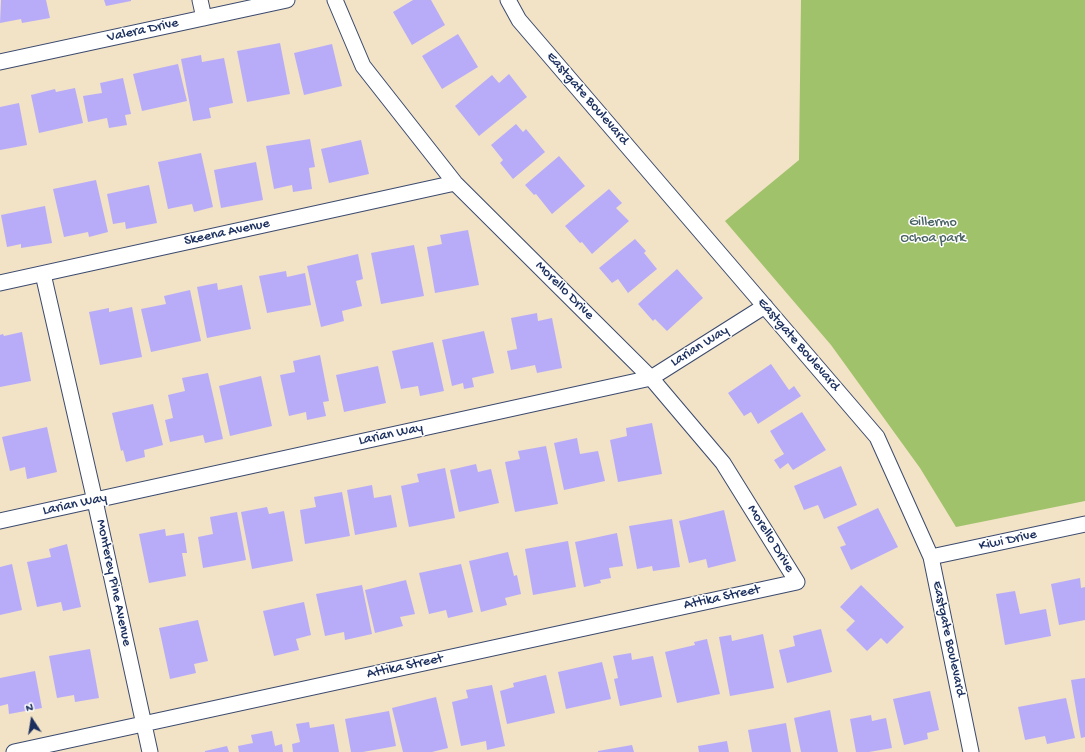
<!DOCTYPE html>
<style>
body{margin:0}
#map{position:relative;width:1085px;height:752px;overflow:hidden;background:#f2e2c6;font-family:"Gochi Hand",sans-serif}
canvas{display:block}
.north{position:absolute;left:12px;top:700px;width:40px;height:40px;-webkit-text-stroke:3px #fff;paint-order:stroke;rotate:348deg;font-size:11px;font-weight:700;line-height:16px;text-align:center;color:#1b2f5e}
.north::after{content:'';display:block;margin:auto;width:14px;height:18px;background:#1b2f5e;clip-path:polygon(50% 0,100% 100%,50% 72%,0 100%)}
</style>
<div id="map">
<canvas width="1085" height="752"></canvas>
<div class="north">N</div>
</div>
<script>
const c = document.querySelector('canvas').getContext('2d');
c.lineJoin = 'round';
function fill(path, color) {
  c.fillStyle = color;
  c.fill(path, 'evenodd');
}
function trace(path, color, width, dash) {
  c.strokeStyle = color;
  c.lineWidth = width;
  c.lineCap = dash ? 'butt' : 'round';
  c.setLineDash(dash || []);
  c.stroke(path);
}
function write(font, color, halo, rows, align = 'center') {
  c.font = font + ' "Gochi Hand",sans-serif';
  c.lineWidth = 3;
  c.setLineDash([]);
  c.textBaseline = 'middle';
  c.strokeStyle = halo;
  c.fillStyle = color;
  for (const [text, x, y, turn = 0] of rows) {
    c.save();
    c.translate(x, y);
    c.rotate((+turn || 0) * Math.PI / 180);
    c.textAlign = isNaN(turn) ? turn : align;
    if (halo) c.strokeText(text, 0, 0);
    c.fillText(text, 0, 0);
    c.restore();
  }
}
fill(new Path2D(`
 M801,0H1085V501L956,527L920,468L831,345L725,221L799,160Z`), '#a0c26b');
fill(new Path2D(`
 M1,0H46L50,18L22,23L21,19L0,23Z
 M104,0H131V1L106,6Z
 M413,0H431L445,25L412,45L393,12Z
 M458,34L478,67L442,89L422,56Z
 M280,43L290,94L247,102L237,51Z
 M332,44L342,86L304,95L294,53Z
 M201,55L202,62L224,58L233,103L209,108L211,118L193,121L181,59Z
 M178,64L187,101L142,111L133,74Z
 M509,74L527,97L479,136L455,106L492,75L499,83Z
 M123,78L131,114L125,115L127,125L109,128L107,118L88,122L83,96L102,93L100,83Z
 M75,88L83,123L39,133L31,95L55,89L56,92Z
 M19,103L27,145L0,150V107Z
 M516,124L523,132L526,129L545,152L513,179L500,163L503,160L491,145Z
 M310,139L315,167L309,168L312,189L293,192L292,185L274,189L266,146Z
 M361,140L369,174L329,183L321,149Z
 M201,153L213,207L194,212L192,204L168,209L158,162Z
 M559,156L585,186L552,214L536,194L534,195L525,185Z
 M256,162L263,200L221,208L214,170Z
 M96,180L108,232L89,237L88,232L64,237L53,189Z
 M149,185L157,223L126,229L125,222L113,224L107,194Z
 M609,189L622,203L616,208L629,221L592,254L582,242L580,243L565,226Z
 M45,206L52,243L21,248V244L7,247L1,215Z
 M468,230L479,285L435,293L427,247L442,244L440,235Z
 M635,239L646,251L644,253L657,269L628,293L618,279L612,283L599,268Z
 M414,245L424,296L381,304L371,253Z
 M358,254L363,279L356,281L362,306L342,311L344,321L321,327L307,266Z
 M677,269L703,298L667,331L655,319L653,321L638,304Z
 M286,271L287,277L305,273L311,305L267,313L259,276Z
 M217,283L218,290L242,285L251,329L207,338L197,287Z
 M190,290L201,341L151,352L141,309L166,304L164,296Z
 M132,307L142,357L100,365L89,312L109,308V312Z
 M537,313L538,321L552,318L562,368L537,373L535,365L511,370L507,351L517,349L511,318Z
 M484,331L494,373L472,378L474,387L464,389L463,383L452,386L442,340Z
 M22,332L31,381L0,387V335L3,334L4,336Z
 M433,342L444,391L420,396L418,386L401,389L392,351Z
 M320,355L329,401L323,402L326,416L307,420L306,412L289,416L280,375L295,372L293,361Z
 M771,364L789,390L794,386L801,396L758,424L751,412L744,416L728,393Z
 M378,366L386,403L344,412L336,375Z
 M208,373L223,439L205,443L203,435L170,442L165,420L173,418L168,395L185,391L182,378Z
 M261,376L272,426L230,436L219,386Z
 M153,404L163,445L144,450L145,457L126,462L123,450L121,451L112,413Z
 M802,412L826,450L793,470L788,463L780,469L774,460L784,454L770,431Z
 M652,423L662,474L618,482L610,440L627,436L626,428Z
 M47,427L57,472L27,479L25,467L10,471L2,437Z
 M577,438L580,454L598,451L605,481L564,490L554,443Z
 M546,446L558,504L515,512L505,462L520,459L518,451Z
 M476,464L478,472L491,469L499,503L459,512L450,470Z
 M841,466L857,505L824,519L818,505L804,510L794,486Z
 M445,468L455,518L409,527L401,486L419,482L417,474Z
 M372,485L374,498L391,495L397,527L355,535L347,490Z
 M342,492L350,536L305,544L300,510L316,507L314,497Z
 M267,507L269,514L284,511L293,561L252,569L241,512Z
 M878,508L898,547L851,570L840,547L846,545L837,527Z
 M724,510L736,561L708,568L706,559L689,563L679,521Z
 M237,512L246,560L203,568L198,537L213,534L210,517Z
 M672,519L680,567L653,571L652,566L637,569L629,526Z
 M165,529L166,536L184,533L187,553H182L186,576L149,583L139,534Z
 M617,533L623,566L609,568L611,578L600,580L601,583L584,587L575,542Z
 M568,541L576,587L533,595L525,549Z
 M67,544L81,607L63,611L61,602L37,607L27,562L51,557L49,549Z
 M508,552L514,576L517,575L521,594L505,598L507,605L481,612L469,561Z
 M12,564L22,610L0,615V567Z
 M461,564L473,612L448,618L446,610L429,614L419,573Z
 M1080,578L1081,588L1085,587V620L1059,625L1051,584Z
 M406,580L415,614L400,617L403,626L375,633L365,590Z
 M362,585L372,634L345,640L344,632L325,636L316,594Z
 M861,585L904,627L887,644L881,638L867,651L846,630L855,621L840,607Z
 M1015,591L1020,614L1046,609L1051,636L1005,645L996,594Z
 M304,602L311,635L296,639L299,650L274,656L263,611Z
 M198,620L208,661L194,664L196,673L170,679L159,628Z
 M821,629L832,672L787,683L779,650L795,646L793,636Z
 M763,634L774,688L730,696L719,637L731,635L732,641Z
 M707,639L720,694L677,703L665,652L695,645L694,642Z
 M90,649L99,698L75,702L74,695L57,698L49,656Z
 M631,653L632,660L653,656L662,697L620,706L614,679L618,678L613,656Z
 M602,662L611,699L566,709L558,672Z
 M35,671L42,708L9,714L8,704L0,706V678Z
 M546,675L555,713L507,724L500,691L514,687L513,683Z
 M1085,678V737L1081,738L1071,680Z
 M492,685L505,746L487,750L486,741L461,746L452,702L468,698L466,690Z
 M930,691L939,730L927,733L928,739L904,745L893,699Z
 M436,697L448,748L432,752H403L392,708Z
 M1066,698L1075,738L1047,744L1045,736L1025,740L1018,707Z
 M830,710L838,752H801L794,718Z
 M389,711L396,746L363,752H351L345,719Z
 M871,715L872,721L886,718L892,748L869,752H856L850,719Z
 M309,722L310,728L334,724L339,752H293L292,744L300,742L296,724Z
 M786,723L791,752H752L748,730Z
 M272,731L275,746L282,744L283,752H239L238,746L253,743L251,735Z
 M727,741L729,752H699L698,746Z
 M632,745L634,752H598V751Z
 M227,746L229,752H205V751Z`), '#b8acf9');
const minor = new Path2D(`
 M200,0L204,18
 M508,0L519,20L877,437L931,557L971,752
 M0,62L287,0
 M43,274L95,501L150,752
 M0,283L455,183
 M0,521L651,378L765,306
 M931,557L1085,524
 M14,752L797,582L723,463L651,378L455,183L363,66L335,0`);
trace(minor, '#3b4a6e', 17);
trace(minor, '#fff', 15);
write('14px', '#1b2f5e', '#fff', [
 ["Valera Drive",143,31,-12],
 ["Eastgate Boulevard",587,99,49],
 ["Skeena Avenue",227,233,-12],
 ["Morello Drive",564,291,45],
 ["Eastgate Boulevard",798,345,49],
 ["Larian Way",700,347,-32],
 ["Larian Way",391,435,-12],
 ["Larian Way",75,505,-12],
 ["Morello Drive",770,539,58],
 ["Kiwi Drive",1008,541,-12],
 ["Monterey Pine Avenue",113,583,78],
 ["Attika Street",722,598,-12],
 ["Eastgate Boulevard",948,639,78],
 ["Attika Street",405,667,-12]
]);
write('14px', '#4a6263', '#fff', [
 ["Gillermo",933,223],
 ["Ochoa park",933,239]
]);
</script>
